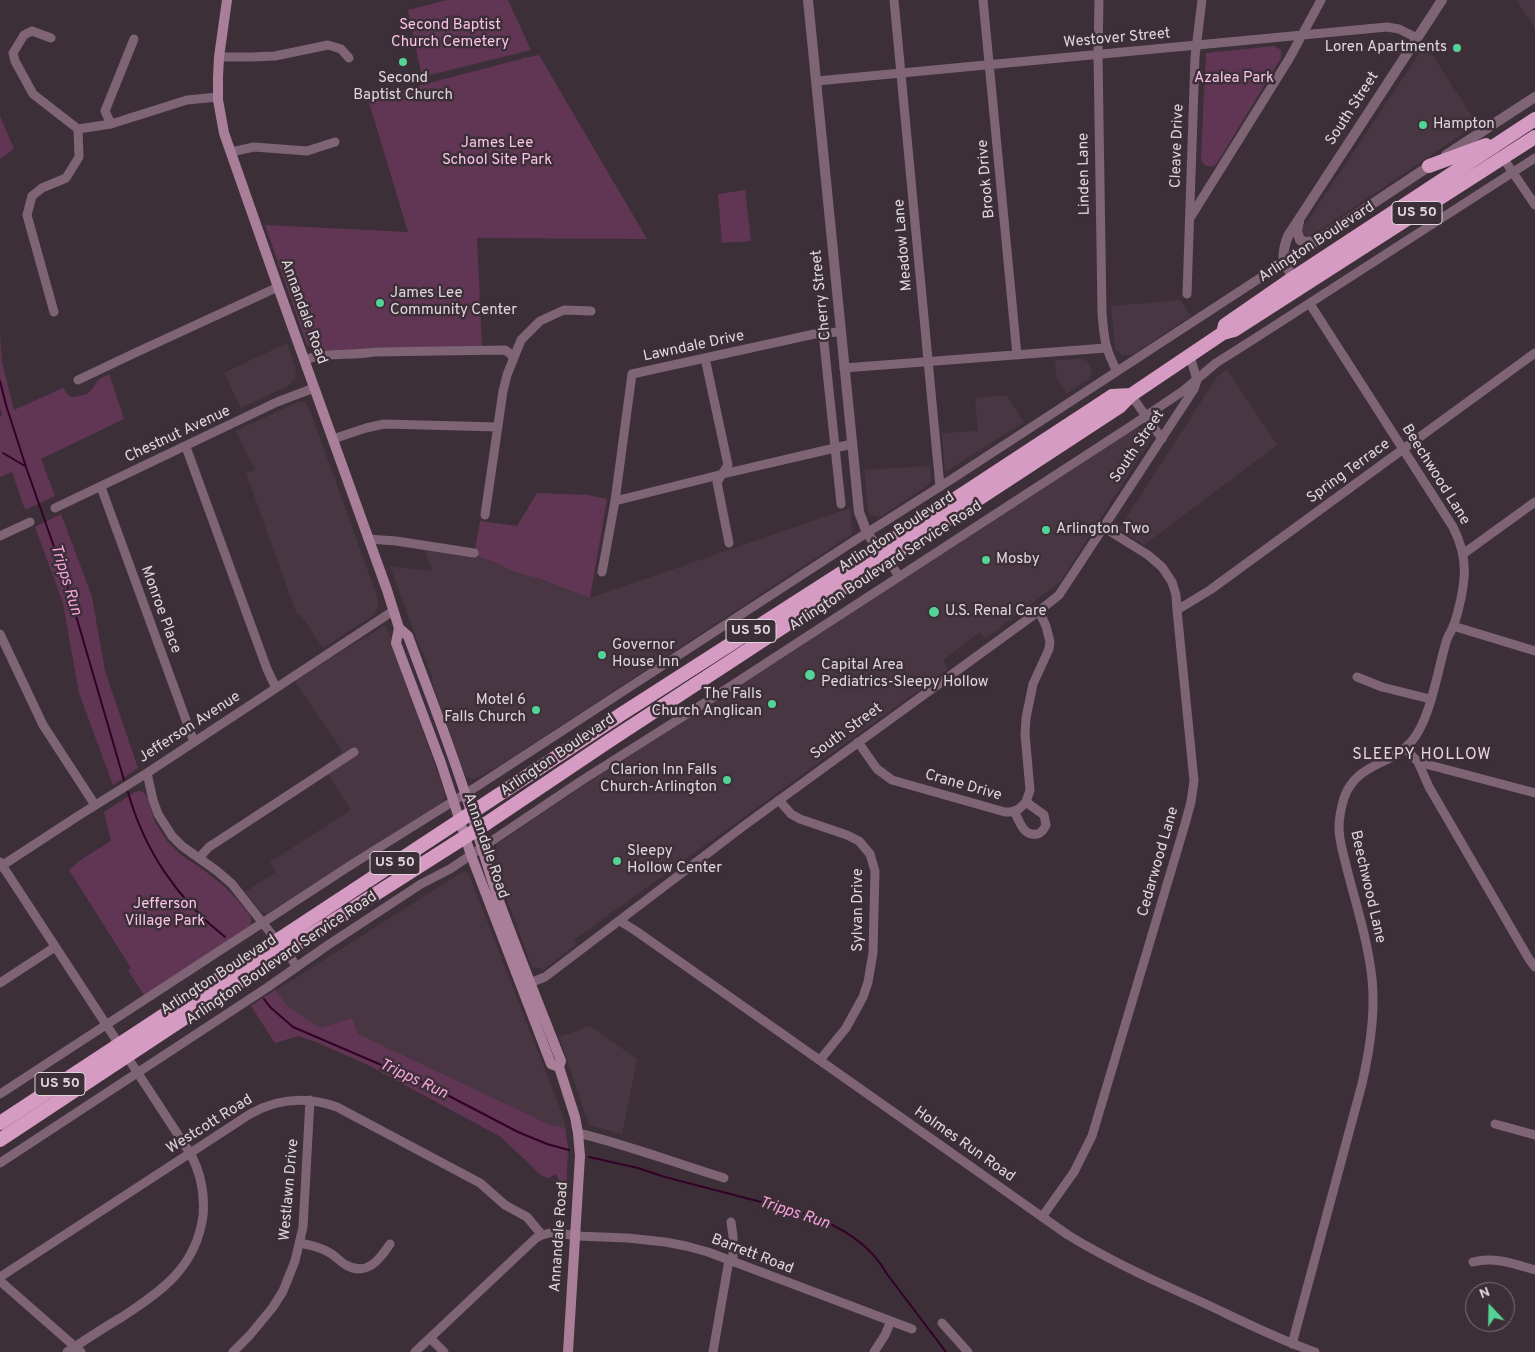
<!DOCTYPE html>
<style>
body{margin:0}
#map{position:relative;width:1535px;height:1352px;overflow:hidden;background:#3d2f38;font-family:Overpass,sans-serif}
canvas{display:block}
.north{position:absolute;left:1465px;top:1282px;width:50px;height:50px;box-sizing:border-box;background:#3d2f38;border:1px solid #7e727a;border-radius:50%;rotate:339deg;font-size:14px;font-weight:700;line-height:20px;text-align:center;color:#e0d7dd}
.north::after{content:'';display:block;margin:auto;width:18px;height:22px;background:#53d396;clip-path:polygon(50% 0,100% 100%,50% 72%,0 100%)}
</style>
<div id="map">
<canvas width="1535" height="1352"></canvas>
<div class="north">N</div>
</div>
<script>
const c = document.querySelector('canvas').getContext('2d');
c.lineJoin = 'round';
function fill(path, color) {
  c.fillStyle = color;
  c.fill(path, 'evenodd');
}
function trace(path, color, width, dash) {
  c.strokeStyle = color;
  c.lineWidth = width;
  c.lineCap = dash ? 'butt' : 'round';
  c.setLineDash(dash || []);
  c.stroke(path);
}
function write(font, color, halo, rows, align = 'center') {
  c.font = font + ' Overpass,sans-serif';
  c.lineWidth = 5;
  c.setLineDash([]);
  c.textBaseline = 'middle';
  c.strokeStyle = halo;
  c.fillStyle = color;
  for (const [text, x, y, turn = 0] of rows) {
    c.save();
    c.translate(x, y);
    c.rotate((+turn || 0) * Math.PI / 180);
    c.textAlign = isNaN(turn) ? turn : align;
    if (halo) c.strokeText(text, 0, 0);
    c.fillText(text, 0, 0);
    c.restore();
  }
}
fill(new Path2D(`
 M1516,0H1535V28Z
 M1423,48L1433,56L1477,124L1313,235L1309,236L1305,235L1303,231V228Z
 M1180,300L1191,316L1132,355H1122L1115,349L1111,306Z
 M287,343L296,371L295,378L289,385L241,408L224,373Z
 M1080,359L1087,361L1092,369L1090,378L1067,394L1057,379L1055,360Z
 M1227,370L1277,445L1144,545L1119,529L1217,377Z
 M1006,395L1024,422L945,472L942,433L978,431L975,398Z
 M298,402H305L310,410L378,599V607L375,614L323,648L300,614L297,615L246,473L255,470L236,431Z
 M1135,427L1145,430L1151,439L1060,582L985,639L980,632L943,660L948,669L574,940L577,944L544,969L532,967L492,859L497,844L583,786Z
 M930,466L931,481L927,486L880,517L871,515L868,511L864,470Z
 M850,508L852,534L504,763L475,779H472L465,775L431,680H433L423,652L421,651L390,566L432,571L424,548L474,555L590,598Z
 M386,625L446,797L441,804L266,914L261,911L245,892L276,872L270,862L351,810L323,766L343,752L295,682L331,658Z
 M464,871L469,875L564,1119L568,1148L566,1195L550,1158L537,1171L501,1137L370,1066L352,1018L275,1043L251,1006Z
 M590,1026L637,1059L622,1134L589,1125L559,1037Z`), '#493643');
fill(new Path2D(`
 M447,0H508L531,50L422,77L408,10Z
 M1274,46L1281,50V58L1217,163L1214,166H1206L1202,162L1201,158L1206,53Z
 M539,55L647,239L477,238L482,348L372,347L362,351H315L307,345L265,225L408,232L368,99L521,59L525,57L526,58Z
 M0,116L14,149L0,159Z
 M745,190L751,241L722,243L718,194Z
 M0,335L2,362L14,410L63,388L69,396L74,397L87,394L93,388L98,380L109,374L124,419L41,459L55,496L25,510L12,472L0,477V416L2,415L0,407Z
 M537,493L588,495L607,499L590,598L540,579L515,572L496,563L474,555L480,521L517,526Z
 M61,514L92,597L105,671L138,768L113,785L79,693L63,603L35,527Z
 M139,791L143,792L147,797L155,822L167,841L181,855L205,871L225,887L240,903L251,917V924L247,929L144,995L128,970L131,968L69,870L82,859L111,841L104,812L135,792Z
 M275,990L287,1006L320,1028L352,1018L358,1034L550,1125L565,1128L568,1148L566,1195L556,1174L548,1178L542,1176L501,1137L370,1066L316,1042L298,1036L275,1043L251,1006Z`), '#613654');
trace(new Path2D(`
 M0,381L6,405L26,467L65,578L124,780
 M3,453L25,466
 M128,792C144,850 178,900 225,937
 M264,999L270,1007L293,1027L428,1085L518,1132L547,1144L569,1150
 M589,1157L638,1168L665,1177L807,1214C839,1226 870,1243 887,1274L946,1352`), '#330027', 2);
trace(new Path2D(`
 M894,0L940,487
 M983,0L1017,355
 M1099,0L1098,54L1102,313C1104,337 1105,350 1117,371
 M51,38L32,31L24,35L13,53L15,61L33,94L78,129
 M219,57H251L275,56L328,45L341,49L349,58
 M817,81L1387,27L1399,29L1417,38
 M111,124L105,111L134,39
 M78,129L111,124L187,100L218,97
 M231,152L254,147L307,151L335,142
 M1503,158L1535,205
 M1190,218L1289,59L1321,0
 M1187,294L1195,57L1202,0
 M54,312L27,215L32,196L42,188L66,178L79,157L78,129
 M823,333L841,504
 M705,358L728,465L717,482L729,543
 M304,360C326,352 351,356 374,352L505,350L512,355L513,359
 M844,368L1106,348
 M78,380L137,352L278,287
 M1131,395L1162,439
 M333,439L366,428L384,424L498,427
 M186,447L267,669L276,688
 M101,487L194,742
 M615,501L723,474L852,444
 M55,508L277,402L314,388
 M485,515L503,391L507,375L521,340L540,321L564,310L591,311
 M0,536L30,522
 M368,539L396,541L474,553
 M1463,554L1535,502
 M887,559L899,576
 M602,572L615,501L632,374L819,333L841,332
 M1177,610L1210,590L1535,353
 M1453,626L1535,651
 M0,634L43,725L95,805
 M1357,677L1382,687L1430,699
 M858,742L877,769L892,780L1005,812H1011L1019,809L1026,802L1030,790L1025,734L1026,718L1033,684L1049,649L1050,642L1046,626L1039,611
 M1405,748L1418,762L1535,793
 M1418,762L1429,787L1529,959L1535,967
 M147,773L153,800L158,814L172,836L182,846L217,871L232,884L277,941
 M779,800L791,814L800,819L847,835L859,841L870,854L875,871L873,953L868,982L863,997L846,1028L820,1060
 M1014,811C1019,820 1023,837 1037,834C1042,833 1044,829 1046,825L1044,815L1026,802
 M199,858L209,847L354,752
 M0,862L190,1153C201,1173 205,1193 203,1216C196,1267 162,1291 122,1317C103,1328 85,1340 67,1352
 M0,867L78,816L147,773L393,611
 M620,921L636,931L1068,1235C1112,1262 1159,1283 1206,1304C1242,1321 1277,1339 1315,1352
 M286,951L297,967
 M0,983L55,947
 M525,985L545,977L745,825L1039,611L1059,595L1194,389L1197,380L1190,356
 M0,1094L351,865L476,787L854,541L952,479L1283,263
 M1495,1124L1535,1135
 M578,1133C628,1145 675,1163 724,1178
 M0,1163L268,987L328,945L421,884L450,869L581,781L717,695L1131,426L1183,391L1216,363L1254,339L1535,158
 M1042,1217L1074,1172L1092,1136L1185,824L1191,802L1194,781L1177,610L1176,595L1172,582L1162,567L1148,555L1103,527
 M731,1222L733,1236V1262
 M300,1243C310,1245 321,1247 330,1253C336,1256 340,1262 346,1265C367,1277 380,1259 390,1244
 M1473,1262C1493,1256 1515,1264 1535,1270
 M0,1277L250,1114C278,1098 306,1096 337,1107L480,1183L505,1205L527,1217L542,1235
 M0,1281L81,1352
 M942,1323L968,1352
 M430,1338L444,1352
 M1292,1344L1362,1084C1371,1044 1377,1004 1370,964C1365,930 1354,898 1346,865C1343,853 1339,840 1339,828C1339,818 1341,808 1344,798C1356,763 1390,766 1411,742C1431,720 1438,667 1447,639C1449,634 1452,630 1454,625C1458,612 1463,592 1464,578C1466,559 1461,543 1453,527L1310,304
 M233,1352L250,1335L273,1307L283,1291L295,1261L303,1227L310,1100
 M415,1352L536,1238L542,1235L554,1232L576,1236L628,1238L665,1242L686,1246L708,1252L912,1329
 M713,1352L729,1260
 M874,1352L885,1335L891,1321`), '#7e6475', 9);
trace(new Path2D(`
 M808,0L859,512L867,533L883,554
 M1446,155L1535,97
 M1299,222L1297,231L1300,240L1305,242L1315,241
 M1283,263L1434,163
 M1297,283C1284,264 1279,260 1288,236L1442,0`), '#7e6475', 10);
trace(new Path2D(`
 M227,0L219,57L218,77V100L224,133L278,287L387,590L399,628L396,643L441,763L471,855L551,1064L559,1067
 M399,628L408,636C427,688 448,740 465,793C476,828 486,863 498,898C518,953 540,1007 561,1061L559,1067L575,1117L578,1133L580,1156L568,1352`), '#a87e99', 10);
trace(new Path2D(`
 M1429,166L1486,145
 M1223,333L1225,325L1293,278L1535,119
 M0,1123L623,713L879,549L1112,396L1131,395
 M0,1140L286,951L487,823L609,741L1119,407L1131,395L1223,333L1234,330L1535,137`), '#d69bc2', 14);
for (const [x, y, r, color] of [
 [1457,48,5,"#53d396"],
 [403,62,5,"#53d396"],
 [1423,125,5,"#53d396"],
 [380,303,5,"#53d396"],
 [1046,530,5,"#53d396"],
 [986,560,5,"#53d396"],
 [934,612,6,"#53d396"],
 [602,655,5,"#53d396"],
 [810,675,6,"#53d396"],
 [772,704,5,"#53d396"],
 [536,710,5,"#53d396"],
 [727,780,5,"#53d396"],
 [617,861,5,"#53d396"]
]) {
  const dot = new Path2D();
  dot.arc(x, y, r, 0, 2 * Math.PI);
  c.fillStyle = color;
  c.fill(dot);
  trace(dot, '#3d2f38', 2);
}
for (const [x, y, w] of [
 [1417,213,50],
 [751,631,50],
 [395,863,50],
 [60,1084,50]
]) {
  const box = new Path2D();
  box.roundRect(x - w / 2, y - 11.5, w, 23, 4);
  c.fillStyle = '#3d2f38';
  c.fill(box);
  trace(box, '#e0d7dd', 1);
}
write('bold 14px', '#e0d7dd', null, [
 ["US 50",1417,213],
 ["US 50",751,631],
 ["US 50",395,863],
 ["US 50",60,1084]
]);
write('15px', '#f9c4e7', '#3d2f38', [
 ["Second Baptist",450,26],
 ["Church Cemetery",450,43],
 ["Azalea Park",1234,79],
 ["James Lee",497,144],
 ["School Site Park",497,161],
 ["Jefferson",165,905],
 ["Village Park",165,922]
]);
write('15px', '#e0d7dd', '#3d2f38', [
 ["Westover Street",1117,39,-5],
 ["South Street",1353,109,-57],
 ["Cleave Drive",1178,146,-88],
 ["Linden Lane",1085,174,-91],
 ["Brook Drive",987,179,-95],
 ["Arlington Boulevard",1317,243,-33],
 ["Meadow Lane",904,245,-95],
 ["Cherry Street",822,295,-96],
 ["Annandale Road",303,312,70],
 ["Lawndale Drive",694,347,-12],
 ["Chestnut Avenue",178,435,-25],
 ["South Street",1138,447,-56],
 ["Spring Terrace",1349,472,-36],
 ["Beechwood Lane",1435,475,58],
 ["Arlington Boulevard",897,533,-33],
 ["Arlington Boulevard Service Road",886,567,-33],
 ["Monroe Place",160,610,70],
 ["Jefferson Avenue",190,728,-33],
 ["South Street",847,732,-36],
 ["Arlington Boulevard",558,756,-34],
 ["Crane Drive",963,786,16],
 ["Annandale Road",485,846,71],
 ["Cedarwood Lane",1159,862,-74],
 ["Beechwood Lane",1367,887,77],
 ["Sylvan Drive",859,910,-90],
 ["Arlington Boulevard Service Road",282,959,-34],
 ["Arlington Boulevard",219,976,-33],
 ["Westcott Road",210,1125,-32],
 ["Holmes Run Road",964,1145,35],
 ["Westlawn Drive",290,1190,-85],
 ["Annandale Road",560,1237,-86],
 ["Barrett Road",752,1255,21]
]);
write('15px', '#e0d7dd', '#3d2f38', [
 ["Loren Apartments",1447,48,"right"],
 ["Second",403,79,"center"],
 ["Baptist Church",403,96,"center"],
 ["Hampton",1433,125],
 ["James Lee",390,294],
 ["Community Center",390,311],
 ["Arlington Two",1056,530],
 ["Mosby",996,560],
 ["U.S. Renal Care",945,612],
 ["Governor",612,646],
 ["House Inn",612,663],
 ["Capital Area",821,666],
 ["Pediatrics-Sleepy Hollow",821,683],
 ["The Falls",762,695,"right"],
 ["Church Anglican",762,712,"right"],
 ["Motel 6",526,701,"right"],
 ["Falls Church",526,718,"right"],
 ["Clarion Inn Falls",717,771,"right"],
 ["Church-Arlington",717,788,"right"],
 ["Sleepy",627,852],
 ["Hollow Center",627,869]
], 'left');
write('italic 16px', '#f8a3dd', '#3d2f38', [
 ["Tripps Run",65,580,73],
 ["Tripps Run",413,1080,25],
 ["Tripps Run",794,1214,18]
]);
c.letterSpacing = '1px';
write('16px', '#e7d5e0', '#3d2f38', [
 ["SLEEPY HOLLOW",1422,756]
]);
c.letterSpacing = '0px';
</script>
